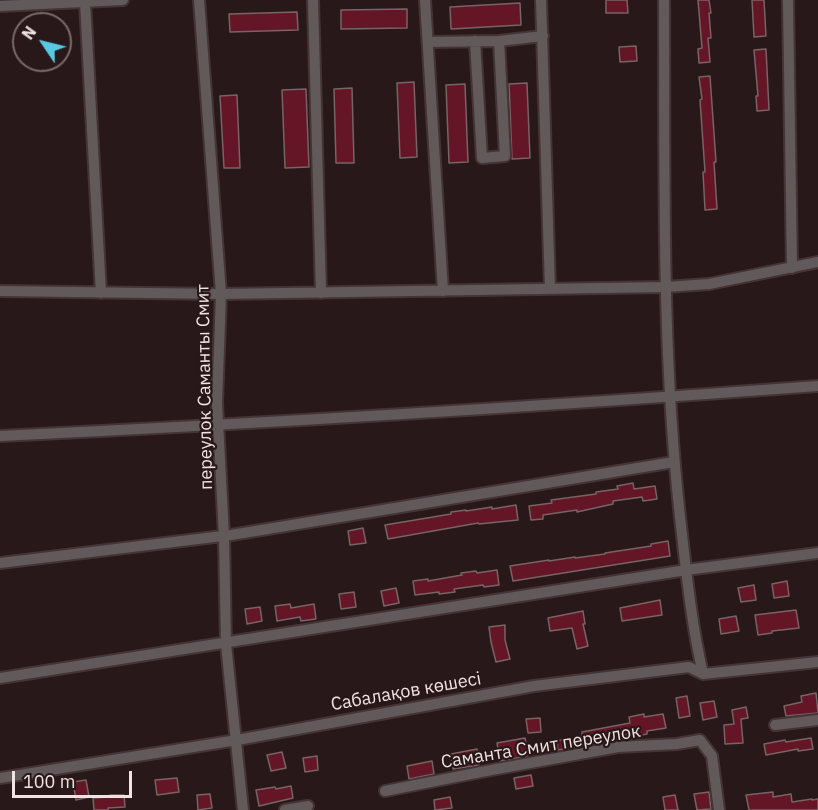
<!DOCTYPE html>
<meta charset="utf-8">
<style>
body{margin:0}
#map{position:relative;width:818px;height:810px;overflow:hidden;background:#281819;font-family:"IBM Plex Sans",sans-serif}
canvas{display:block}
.north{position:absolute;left:12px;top:12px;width:60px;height:60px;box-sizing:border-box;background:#281819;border:2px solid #78696a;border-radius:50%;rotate:305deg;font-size:16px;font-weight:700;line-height:24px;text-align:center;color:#f0e3e4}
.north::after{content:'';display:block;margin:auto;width:21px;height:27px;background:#57c9e3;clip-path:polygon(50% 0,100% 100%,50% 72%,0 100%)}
.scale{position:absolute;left:12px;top:771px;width:120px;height:27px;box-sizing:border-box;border:3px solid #f0e3e4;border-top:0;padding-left:8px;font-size:18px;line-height:21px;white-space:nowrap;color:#f0e3e4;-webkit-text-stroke:4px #281819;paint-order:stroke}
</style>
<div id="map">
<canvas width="818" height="810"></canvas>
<div class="north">N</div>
<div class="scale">100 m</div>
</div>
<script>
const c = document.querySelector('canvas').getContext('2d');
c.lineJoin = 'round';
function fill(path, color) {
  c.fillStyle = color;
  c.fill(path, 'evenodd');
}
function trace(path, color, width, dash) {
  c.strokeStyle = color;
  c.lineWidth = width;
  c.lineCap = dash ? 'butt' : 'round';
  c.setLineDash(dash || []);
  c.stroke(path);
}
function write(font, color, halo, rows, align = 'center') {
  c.font = font + ' "IBM Plex Sans",sans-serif';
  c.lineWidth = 4.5;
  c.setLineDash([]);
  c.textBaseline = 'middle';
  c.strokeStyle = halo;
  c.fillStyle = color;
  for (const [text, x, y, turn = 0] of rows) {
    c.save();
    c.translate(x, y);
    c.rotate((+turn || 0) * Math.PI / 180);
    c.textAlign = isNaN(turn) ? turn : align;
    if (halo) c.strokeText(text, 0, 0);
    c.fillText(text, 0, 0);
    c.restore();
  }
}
const building = new Path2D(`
 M606,0H627L628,13H606Z
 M698,0H709L711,13H709L711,38H708L710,62L699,63L698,49L702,48Z
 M752,0H764L766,36L754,37Z
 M520,3L521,25L451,29L450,7Z
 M407,9V28L341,29V10Z
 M297,12L298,30L230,32L229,14Z
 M636,46L637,61L620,62L619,47Z
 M766,49L769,110L757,111L756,96H758L754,50Z
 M710,76L716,162H714L717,209L705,210L703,172H705L700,100L702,99L699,77Z
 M414,82L417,157L400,158L397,83Z
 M527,83L530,158L512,159L509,84Z
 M465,84L468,162L449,163L446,85Z
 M352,88L354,163H336L334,89Z
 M306,89L309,167L285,168L282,90Z
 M237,95L240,168H224L220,96Z
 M633,483L634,489L655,486L657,499L643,501L642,497L613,501V504L577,512V510L543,515V519L531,520L529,506L552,503L551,500L596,494V492L618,489L617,486Z
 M516,505L518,520L479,524L478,523L388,539L385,525L451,514V512L466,510V511L492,507V509Z
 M363,528L366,543L350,545L348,531Z
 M668,541L670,556L513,581L510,566L549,560V561L575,557V558L605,554V553L651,546V544Z
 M497,570L499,585L484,587L483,585L454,589L455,592L439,594V592L415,595L413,581L428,579V581L462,575L461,573L476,571L477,573Z
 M787,581L789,596L774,598L772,584Z
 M754,585L756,600L741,602L738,588Z
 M396,588L399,603L384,606L381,591Z
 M354,592L356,607L341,609L339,594Z
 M660,600L662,615L622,621L620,608Z
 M290,604L291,608L314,604L316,619L301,621L300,617L277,621L275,606Z
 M260,607L262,621L247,624L245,609Z
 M796,610L799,628L772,631V633L758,635L755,615Z
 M583,611L585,624H583L588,646L577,649L572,628L550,631L548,618Z
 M736,616L739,631L721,634L719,619Z
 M505,625V640L510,659L496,662L491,642L489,627Z
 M816,693L818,713L786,716L784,706L802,702L801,696Z
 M687,696L690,716L679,718L676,698Z
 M714,701L717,717L703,720L700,703Z
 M746,707L748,718L741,719L743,743L725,744L724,725L734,724L732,710Z
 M644,714V717L663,714L666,728L647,731V734L632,737V734L596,740L597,743L558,750L556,741L582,736V732L630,723L629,717Z
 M540,718L541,732L528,733L526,719Z
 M525,738L529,756L500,761L497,743Z
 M811,738L813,749L798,751V749L766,755L764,744L785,740L786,742Z
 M477,749L479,765L453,769L451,754Z
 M282,752L286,768L271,771L267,755Z
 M317,756L318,770L305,772L303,758Z
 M432,761L434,774L409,779L407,766Z
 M531,775L533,786L516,789L514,778Z
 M177,778L179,792L157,795L155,780Z
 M86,780L89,797L76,800L73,782Z
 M291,786L293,798L259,806L256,790L275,787L276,789Z
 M709,792L711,809L697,810L694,794Z
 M773,792V797L791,794L792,802L812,799V800L818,799V810H749L746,795Z
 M210,794L212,808L198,810L197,795Z
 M110,795H124L125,807L108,808V810H94L93,798L110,797Z
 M675,795L678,810H665L663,797Z
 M450,797L452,808L435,810L434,800Z`);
fill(building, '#641627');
trace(building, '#786365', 1.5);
const minor = new Path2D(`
 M199,0L221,294L217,403L224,536L226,644L243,810
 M313,0L321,293
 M425,0L443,291
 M541,0L550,289
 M664,0C665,172 661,345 680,517C686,569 691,622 703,674
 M788,0L792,268
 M85,2L101,293
 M0,6L123,0
 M475,41L482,158L505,156L499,41
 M428,42L499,41L543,36
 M0,291L221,294L666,287L709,284L818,262
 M0,436C273,423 546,406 818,386
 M0,563L231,535L674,462
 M0,678L686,570L818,553
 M775,725L818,720
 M0,778L237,740L534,686L689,667L703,674L818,662
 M385,791L486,771L618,747L677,744L700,740L712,756L719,810
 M285,810L308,806`);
trace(minor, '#443435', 14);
trace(minor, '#62595a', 10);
write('18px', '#f0e3e4', '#281819', [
 ["переулок Саманты Смит",205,387,-91],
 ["Сабалақов көшесі",406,692,-10],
 ["Саманта Смит переулок",541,747,-9]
]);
</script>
